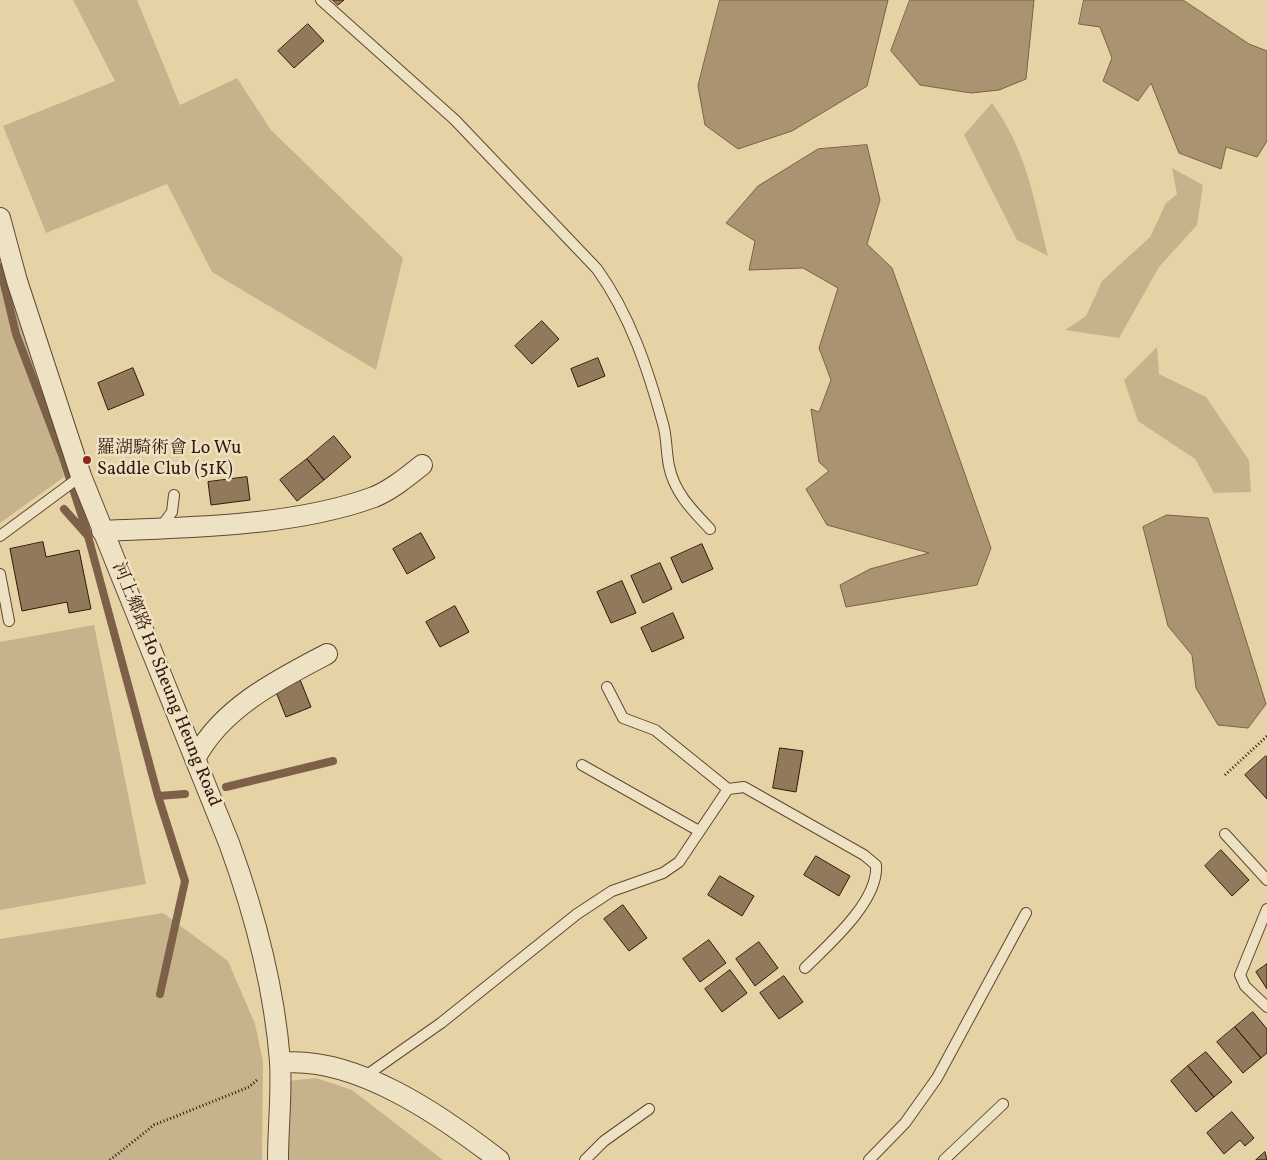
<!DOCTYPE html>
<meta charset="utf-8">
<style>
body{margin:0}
canvas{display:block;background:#e5d3a5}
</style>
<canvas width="1267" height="1160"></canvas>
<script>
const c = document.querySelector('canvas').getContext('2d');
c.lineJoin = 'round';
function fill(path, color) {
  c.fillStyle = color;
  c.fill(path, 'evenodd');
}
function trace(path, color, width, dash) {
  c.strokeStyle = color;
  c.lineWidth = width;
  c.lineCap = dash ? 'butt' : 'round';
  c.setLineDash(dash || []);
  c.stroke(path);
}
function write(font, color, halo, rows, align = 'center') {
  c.font = font + ' Vollkorn,"Noto Serif SC",serif';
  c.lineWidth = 5;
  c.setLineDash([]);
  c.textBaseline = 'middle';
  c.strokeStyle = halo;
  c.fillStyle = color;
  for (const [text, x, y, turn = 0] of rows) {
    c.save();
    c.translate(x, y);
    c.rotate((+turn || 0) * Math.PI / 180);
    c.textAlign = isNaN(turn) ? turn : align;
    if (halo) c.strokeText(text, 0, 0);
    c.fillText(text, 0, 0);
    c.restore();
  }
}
fill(new Path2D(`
 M73,0H137L180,105L237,78L271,130L403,258L376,370L212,272L167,184L46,233L3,126L115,81Z
 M992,103C1027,151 1034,200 1048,256L1017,240L964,135Z
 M1172,168L1203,185L1197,225L1159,267L1119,338L1065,330L1086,316L1102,281L1150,237L1166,203L1177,194Z
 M0,281L18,309L64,477L0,523Z
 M1157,347L1159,374L1206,397L1249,460L1251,492L1214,493L1195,459L1138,421L1124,380Z
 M94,625L146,884L0,910V642Z
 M163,913L228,961L255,1024L263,1061L262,1160H0V939Z
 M316,1078L352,1090L443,1160H285L288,1081Z`), '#c7b38b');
const water = new Path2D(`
 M720,0H888L867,86L792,131L738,149L705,125L698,86Z
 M910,0H1034L1026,79L999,90L971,93L920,85L891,51Z
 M1084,0H1183L1249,44L1267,51V141L1257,157L1226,147L1221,169L1179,153L1151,83L1138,101L1103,81L1112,58L1100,27L1079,24Z
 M867,145L880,200L867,244L892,268L991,548L977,585L846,607L840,585L870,569L929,553L827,525L806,489L829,471L819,462L811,409L819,412L831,380L819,348L838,288L803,268L749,270L755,241L726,223L758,186L818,149Z
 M1167,515L1208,518L1266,704L1248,728L1218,725L1196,688L1192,655L1168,626L1143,527Z`);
fill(water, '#aa9371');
trace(water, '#7c6148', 1);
trace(new Path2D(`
 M0,267L16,334L62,455L87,532
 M64,509L88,536L158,796L185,881L160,994
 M226,787L333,761
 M158,796L185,794`), '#7c6148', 8);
const building = new Path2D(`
 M333,0H344L338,5Z
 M308,24L324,41L294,68L278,51Z
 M542,321L559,339L532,364L515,346Z
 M598,358L605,376L578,387L571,369Z
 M133,368L144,395L108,410L98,383Z
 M334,436L351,457L324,480L307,459Z
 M307,459L324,480L297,501L280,480Z
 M247,477L250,500L211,505L208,482Z
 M421,533L435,558L407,574L393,549Z
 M43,542L46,557L79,550L91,609L69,613L67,602L22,611L10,549Z
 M702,544L713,569L682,583L671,558Z
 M660,563L672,589L643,603L631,576Z
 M622,581L636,613L611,623L597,592Z
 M455,606L469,632L440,647L426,622Z
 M673,613L684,638L652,652L641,628Z
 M299,677L311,707L286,717L274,687Z
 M780,748L803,751L796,792L773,788Z
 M1266,756L1267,757V799L1245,775Z
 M1221,850L1249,880L1232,896L1205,866Z
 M816,856L850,876L839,896L804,875Z
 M720,876L754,896L742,916L708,895Z
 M623,905L647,938L629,951L604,919Z
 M709,940L726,963L700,982L683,959Z
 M759,942L778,968L755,986L736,959Z
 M1267,964V989L1256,972Z
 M730,970L747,993L722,1012L705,989Z
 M784,976L803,1002L779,1019L760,993Z
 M1253,1012L1267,1029V1053L1261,1058L1235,1027Z
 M1235,1027L1261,1058L1243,1073L1217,1042Z
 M1206,1052L1232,1082L1214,1097L1188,1066Z
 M1188,1066L1214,1097L1196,1112L1171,1081Z
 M1232,1112L1254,1138L1245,1146L1240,1140L1224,1154L1207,1133Z
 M1265,1152L1267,1160H1256Z`);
fill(building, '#91795b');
trace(building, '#37170b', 1);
const service = new Path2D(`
 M321,0L455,120L597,269C630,315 648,369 663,424C667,437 666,452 669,466C674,492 692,510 710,529
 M160,528L172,512L174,495
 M0,536L81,476
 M0,574L9,621
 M607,687L623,718L655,730L728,789
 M582,765L699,831
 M1225,834L1267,880
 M1267,909L1240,975L1245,986L1267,1007
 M364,1077L441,1023L577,914L612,891L663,873L679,862L728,789L744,787L864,855L876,865C879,901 829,944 805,968
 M585,1160L604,1141L649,1109
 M869,1160L905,1123L937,1078L1026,913
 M944,1160L1003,1104`);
const minor = new Path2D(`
 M0,218L17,281L81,476L229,843C255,914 274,986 280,1061C282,1094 278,1127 278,1160
 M102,531C189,527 292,527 374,497C391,490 407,477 422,465
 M195,759C221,708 279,679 327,654
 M280,1063C355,1055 442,1116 499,1160`);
trace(service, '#624632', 12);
trace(minor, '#624632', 22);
trace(new Path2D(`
 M1225,775L1267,736
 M110,1160L154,1125L249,1087L257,1080`), '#37170b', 3, [1, 2.5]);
trace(service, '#eee2c4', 10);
trace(minor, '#eee2c4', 20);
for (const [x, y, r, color] of [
 [87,460,5,"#8f2418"]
]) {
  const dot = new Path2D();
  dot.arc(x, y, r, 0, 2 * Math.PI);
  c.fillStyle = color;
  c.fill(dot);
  trace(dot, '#eee2c4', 2);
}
write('18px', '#37170b', '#eee2c4', [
 ["羅湖騎術會 Lo Wu",97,450],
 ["Saddle Club (51K)",97,471]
], 'left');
write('18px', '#37170b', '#eee2c4', [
 ["河上鄉路 Ho Sheung Heung Road",165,685,68]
]);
</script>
